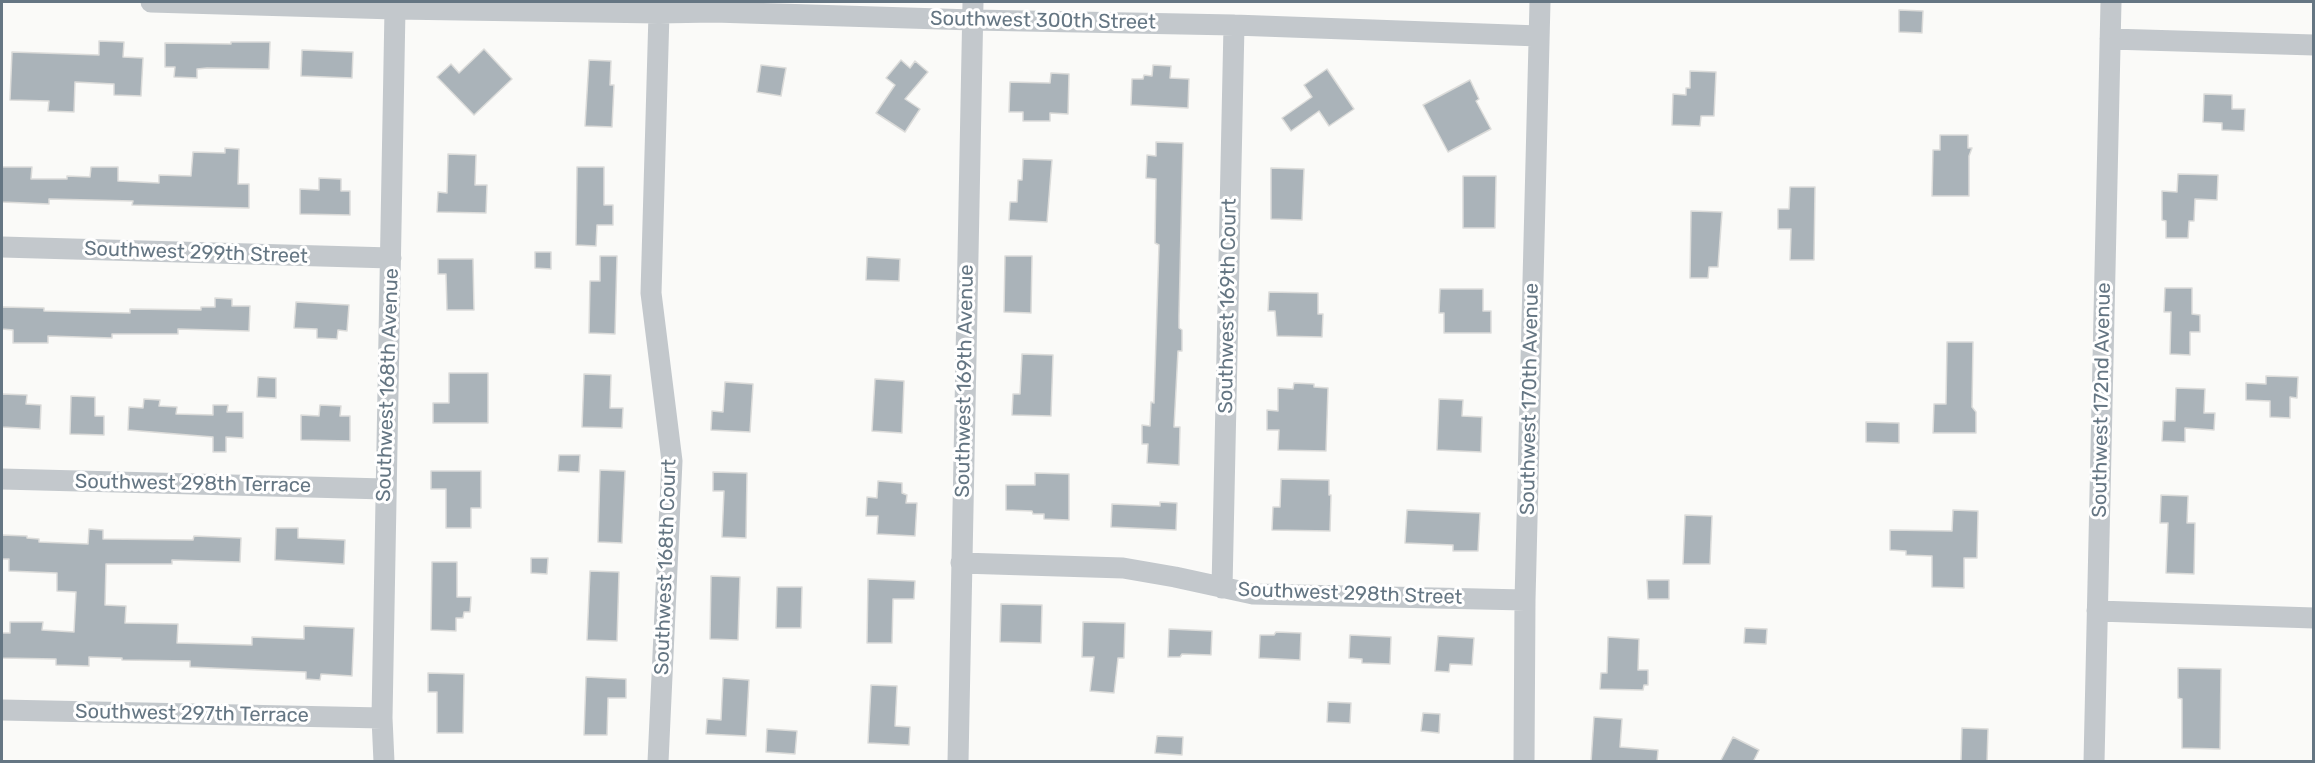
<!DOCTYPE html>
<style>
body{margin:0}
#map{position:relative;width:2315px;height:763px;overflow:hidden;background:#fafaf8;font-family:Rubik,sans-serif}
canvas{display:block}
.frame{position:absolute;inset:0;border:3px solid #657683;pointer-events:none}
</style>
<div id="map">
<canvas width="2315" height="763"></canvas>
<div class="frame"></div>
</div>
<script>
const c = document.querySelector('canvas').getContext('2d');
c.lineJoin = 'round';
function fill(path, color) {
  c.fillStyle = color;
  c.fill(path, 'evenodd');
}
function trace(path, color, width, dash) {
  c.strokeStyle = color;
  c.lineWidth = width;
  c.lineCap = dash ? 'butt' : 'round';
  c.setLineDash(dash || []);
  c.stroke(path);
}
function write(font, color, halo, rows, align = 'center') {
  c.font = font + ' Rubik,sans-serif';
  c.lineWidth = 6;
  c.setLineDash([]);
  c.textBaseline = 'middle';
  c.strokeStyle = halo;
  c.fillStyle = color;
  for (const [text, x, y, turn = 0] of rows) {
    c.save();
    c.translate(x, y);
    c.rotate((+turn || 0) * Math.PI / 180);
    c.textAlign = isNaN(turn) ? turn : align;
    if (halo) c.strokeText(text, 0, 0);
    c.fillText(text, 0, 0);
    c.restore();
  }
}
const building = new Path2D(`
 M1899,10L1923,11L1922,33L1899,32Z
 M99,41L124,42L123,57L143,58L141,96L114,95V84L75,82L74,112L48,111L49,101L10,100L12,52L99,55Z
 M231,42H270L269,69L207,68L197,69V78L174,77L175,67H165V43L231,44Z
 M484,49L512,79L474,115L437,77L451,64L459,73Z
 M302,50L353,52L352,78L301,76Z
 M589,60L611,61L610,85H614L612,127L585,126Z
 M901,60L910,68L915,61L928,72L905,99L920,109L905,132L876,113L895,85L886,78Z
 M761,65L786,68L781,96L757,92Z
 M1153,65L1171,66L1170,78L1189,79L1188,108L1131,105L1132,79H1143L1144,75L1152,76Z
 M1327,69L1354,109L1329,126L1319,111L1291,131L1282,118L1312,97L1304,85Z
 M1690,71L1716,72L1714,116H1701L1700,126L1672,125L1673,94L1686,95V88H1690Z
 M1051,73L1069,74L1068,114L1050,113V121H1023V112H1009L1010,82L1050,83Z
 M1470,80L1479,99L1476,101L1491,129L1448,152L1423,105Z
 M2204,94L2232,95V109H2245L2244,131L2222,130V123L2203,122Z
 M1940,135H1968V148H1972L1969,156V196H1932L1933,150H1940Z
 M1156,142L1183,143L1179,316V328L1182,330V351H1178L1174,427H1180L1179,465L1147,463L1148,444H1142V425L1150,426L1151,402L1154,403L1159,245L1155,243L1156,179L1146,178L1147,155L1156,156Z
 M225,148L239,149L238,184H249V208L132,205L133,201L49,199V204L2,202V167H32L31,179H67V176L90,177L91,167H118V181L159,183V175L191,176L193,152L225,153Z
 M448,154L476,155L475,185H487L486,213L437,212L438,192L447,193Z
 M1023,159L1052,160L1047,222L1009,220L1010,202H1017L1018,180H1022Z
 M577,167H604V205H613V225H597L596,246L576,245Z
 M1271,168L1304,169L1302,220L1271,219Z
 M2178,174L2218,175L2217,200L2195,199L2194,221H2189L2188,238H2166V221L2162,220V191L2177,192Z
 M1463,176H1496L1495,228H1463Z
 M319,178L341,179V191H350V215L300,214V189L319,190Z
 M1790,187H1815L1814,260H1790L1791,229H1778V209H1789Z
 M1691,211L1722,212L1718,267H1709L1708,278H1690Z
 M535,252H551V269L535,268Z
 M600,256H617L615,334L589,333L590,281H600Z
 M1005,256H1032L1031,313L1004,312Z
 M867,257L900,259L899,281L866,280Z
 M438,259H473L474,310H447L446,274H438Z
 M2165,288H2192V314L2200,315V332H2190V355L2170,354L2171,312H2164Z
 M1440,289H1483V311H1491V333H1444V313H1439Z
 M1269,292L1318,293V314H1323L1322,337L1277,336L1275,311H1268Z
 M215,298L232,299V306H250L249,331L178,329V334H112V338L48,336V343H13V330L2,329V307L44,308V311L130,313V309L201,310V307H215Z
 M296,302L349,305L347,331L338,330L337,339L317,338V329L294,328Z
 M1947,342H1973L1972,407L1976,412V433H1933L1934,404H1946Z
 M1022,354L1053,355L1051,416L1012,415L1013,394H1020Z
 M449,373H488V423H433V403H449Z
 M584,374L611,375L610,408H623L622,428L582,427Z
 M2266,376L2298,377L2297,398L2290,397V418L2270,417V401L2246,400V383L2266,384Z
 M258,377L276,378V398L257,397Z
 M875,379L904,381L902,433L872,431Z
 M725,382L753,384L750,432L711,430L712,411L723,412Z
 M1294,383L1314,384V387L1328,388L1326,451L1278,450L1279,430H1267V410L1278,411V388L1293,389Z
 M2176,388L2205,389L2204,413H2215L2214,430L2185,428V442L2162,441L2163,421H2175Z
 M2,394L27,395L26,404L41,405L40,429L2,427Z
 M71,396L95,397V416H104V435L70,434Z
 M144,399L160,400L159,406L177,407L176,414L213,415V405H228L227,412H243V438L226,437V452H213V437L128,430L129,407L143,408Z
 M1439,399L1463,400L1462,416L1482,417L1481,452L1437,450Z
 M320,405L341,406L340,416H350V441L301,440V415L319,416Z
 M1866,422L1899,423V443L1866,442Z
 M559,455H580L579,472L558,471Z
 M600,470L625,471L622,543L598,542Z
 M431,471H481V508H471V528H446V489H431Z
 M713,472L747,473L746,538L722,537L724,491H713Z
 M1035,473L1069,474V520L1044,519V514H1033L1032,511L1006,510V485H1035Z
 M1281,479L1329,480V495H1331L1330,531L1272,530L1273,507H1280Z
 M878,481L902,483V493L907,495L906,503H917L915,536L877,534L878,516H866L867,497L877,498Z
 M2161,495L2188,496L2187,523H2195L2194,574L2166,573L2168,523H2160Z
 M1160,502L1177,503L1176,530L1111,527L1112,504L1160,506Z
 M1407,510L1480,513L1478,551H1453V545L1405,543Z
 M1953,510L1978,511L1977,558H1964V588L1932,587V556L1906,555V551L1890,550V530L1952,531Z
 M1685,515L1712,516L1710,564H1683Z
 M276,528H298V538L345,540L344,564L275,560Z
 M89,529L103,530V539L193,540L194,536L241,538L240,562L172,560V564H106L105,605L126,606L125,623L178,624L177,643L252,645V637L304,639V626L354,628L352,676L321,674L320,680L306,679V672L190,667V661L122,660V658L89,657V666L56,665V659L2,658V633H10V622H43L42,630L74,632L76,592L57,591V573L9,571V559H2V535L27,536V538L39,539V542L88,544Z
 M531,558H548L547,574L531,573Z
 M432,562H457V597H471L470,612H464L463,618H456V631L431,630Z
 M590,571L619,572L617,641L587,640Z
 M711,576L740,577L738,640L710,639Z
 M868,579L915,581L914,599H893L892,643H867Z
 M1647,580H1669V599H1648Z
 M777,587H802L801,628H776Z
 M1001,604L1042,605L1041,643L1000,642Z
 M1083,622L1125,623L1124,658H1118L1114,693L1090,691L1094,657H1082Z
 M1745,628L1767,629L1766,644L1744,643Z
 M1169,629L1212,631L1211,655L1182,654L1180,657H1168Z
 M1276,632L1301,633L1300,660L1259,658L1260,635H1274Z
 M1350,635L1391,637L1390,664L1362,663V659L1349,658Z
 M1438,636L1474,638L1472,665L1450,664L1449,672L1435,671Z
 M1608,637L1639,639L1638,670H1648V685H1644L1643,690L1600,689L1601,673H1607Z
 M2178,668L2221,669L2220,749L2182,748V699L2178,698Z
 M428,673L464,674L463,733H437V692H428Z
 M586,677L626,679V698H608L607,735H584Z
 M723,678L749,680L746,736L706,734L707,719L721,720Z
 M871,685L897,686L895,726L910,727L909,745L868,743Z
 M1328,702L1351,703L1350,723L1327,722Z
 M1423,713L1440,714L1439,733L1421,731Z
 M1594,717L1622,719L1620,747L1658,750L1657,762H1591Z
 M1962,728L1988,729L1987,762H1961Z
 M767,729L797,731L795,754L766,752Z
 M1157,736L1183,737L1182,755L1155,753Z
 M1733,737L1759,750L1753,762H1720Z`);
fill(building, '#aab3b9');
trace(building, '#dcdcda', 1.5);
trace(new Path2D(`
 M151,2L395,9L659,13L714,12L973,20L1234,25L1539,36
 M2110,39L2314,45
 M2,247L391,258
 M2,479L385,489
 M961,563L1123,568L1175,577L1253,594L1525,600
 M1222,588L1234,25
 M2097,611L2314,618
 M2,710L382,718
 M384,762L382,718L395,9
 M658,762L672,461L651,293L659,13
 M958,762L973,2
 M1524,762L1525,600L1540,2
 M2094,762L2111,2`), '#c3c8cc', 21);
write('20px', '#657683', '#fff', [
 ["Southwest 300th Street",1043,21,1],
 ["Southwest 299th Street",196,253,2],
 ["Southwest 169th Court",1228,306,-89],
 ["Southwest 169th Avenue",965,381,-89],
 ["Southwest 168th Avenue",388,385,-88],
 ["Southwest 170th Avenue",1530,399,-89],
 ["Southwest 172nd Avenue",2102,400,-89],
 ["Southwest 298th Terrace",193,484,1],
 ["Southwest 168th Court",666,567,-88],
 ["Southwest 298th Street",1350,594,2],
 ["Southwest 297th Terrace",192,714,1]
]);
</script>
